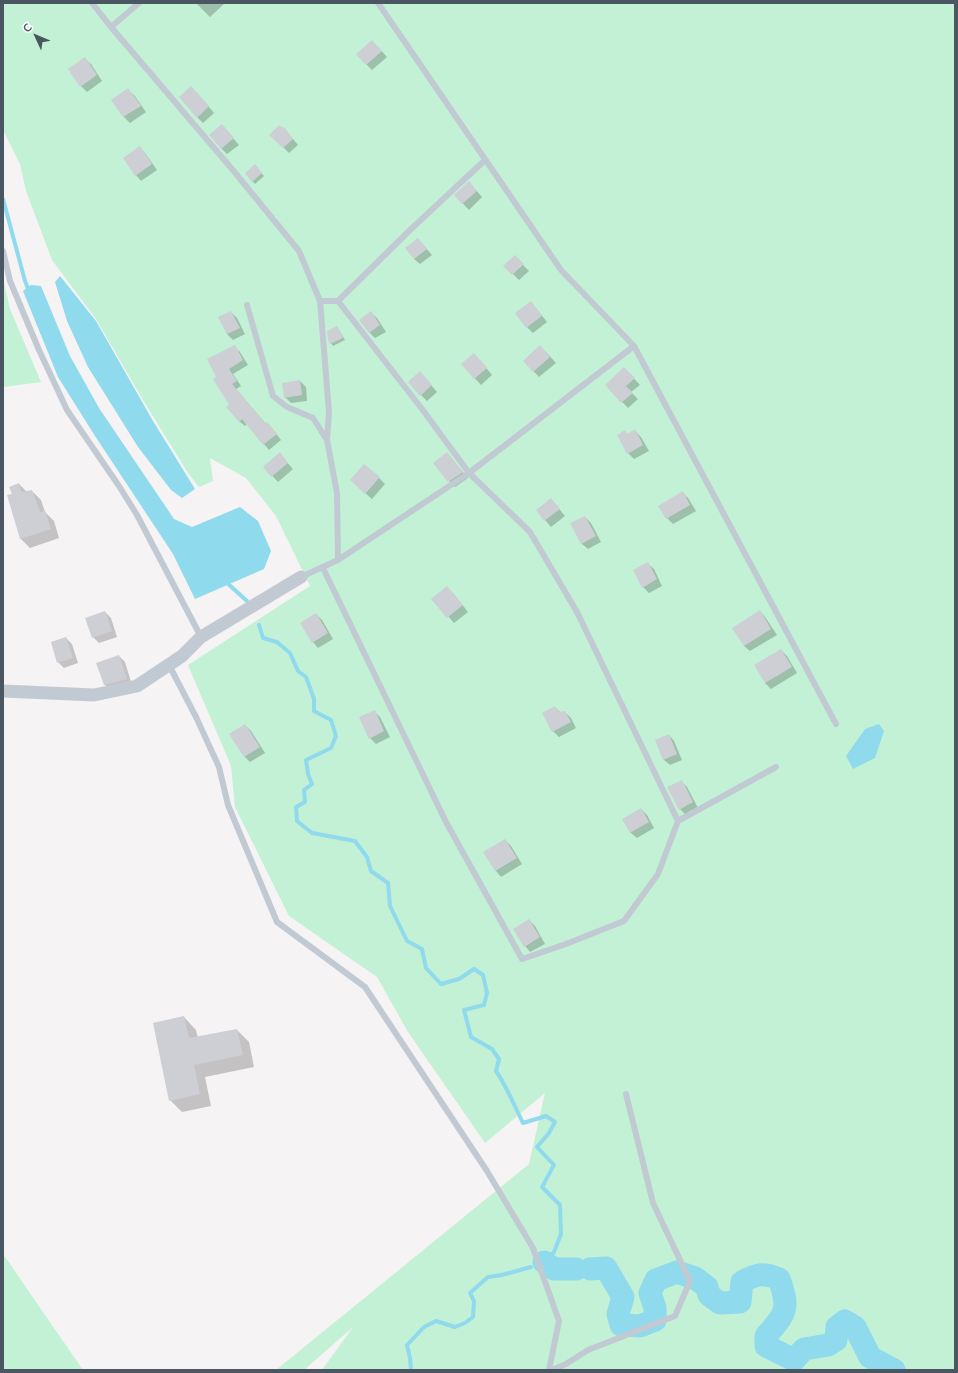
<!DOCTYPE html>
<meta charset="utf-8">
<style>
body{margin:0}
#map{position:relative;width:958px;height:1373px;overflow:hidden;background:#f5f3f3;font-family:Mulish,sans-serif}
canvas{display:block}
.frame{position:absolute;inset:0;border:4px solid #4a5661;pointer-events:none}
.north{position:absolute;left:16px;top:16px;width:40px;height:40px;-webkit-text-stroke:3px #fff;paint-order:stroke;rotate:314deg;font-size:11px;font-weight:700;line-height:16px;text-align:center;color:#4a5661}
.north::after{content:'';display:block;margin:auto;width:14px;height:18px;background:#4a5661;clip-path:polygon(50% 0,100% 100%,50% 72%,0 100%)}
</style>
<div id="map">
<canvas width="958" height="1373"></canvas>
<div class="frame"></div>
<div class="north">С</div>
</div>
<script>
const c = document.querySelector('canvas').getContext('2d');
c.lineJoin = 'round';
function fill(path, color) {
  c.fillStyle = color;
  c.fill(path, 'evenodd');
}
function trace(path, color, width, dash) {
  c.strokeStyle = color;
  c.lineWidth = width;
  c.lineCap = dash ? 'butt' : 'round';
  c.setLineDash(dash || []);
  c.stroke(path);
}
fill(new Path2D(`
 M3,3H955V1370H322L353,1327L304,1370H276L529,1164L545,1093L485,1143L408,1032L377,977L289,916L235,807L231,766L188,665L310,586L276,516L246,478L210,458L213,481L199,487L188,473L146,405L96,319L52,260L26,191L20,164L3,130Z
 M3,278L10,309L41,382L3,387Z
 M3,1254L83,1370H3Z`), '#c3f1d5');
fill(new Path2D(`
 M60,276L96,321L153,421L195,489L182,498L171,490L138,447L88,367L67,321L55,282Z
 M31,285L41,286L70,356L99,408L174,519L192,527L240,507L258,521L271,551L264,569L195,599L173,554L95,436L58,377L23,291Z
 M879,724L884,731L875,758L853,769L846,756L865,729Z`), '#90daee');
fill(new Path2D(`
 M196,3H223L224,4L210,17Z
 M378,47L387,57L372,70L366,64Z
 M85,59L91,64L102,81L87,92L81,86Z
 M128,90L134,95L146,112L130,123L124,117L113,100Z
 M197,93L214,113L203,123L197,117Z
 M284,128L298,145L289,153L271,135Z
 M228,132L239,145L227,154L221,148Z
 M140,148L145,153L157,170L141,181L136,175Z
 M255,166L264,176L255,184L246,174Z
 M475,189L482,197L469,210L455,195Z
 M418,239L432,255L420,264L414,259Z
 M515,257L529,271L519,280L505,266Z
 M531,302L547,322L533,333L527,327Z
 M231,312L237,318L245,334L233,340L227,334L220,318Z
 M371,313L377,318L386,332L375,338L369,332Z
 M337,327L345,340L333,346L331,343Z
 M235,347L240,352L248,365L233,374L241,386L236,389L266,424L272,428L281,440L269,450L247,424L245,426L239,421L230,405L217,378Z
 M546,352L556,363L539,377L524,361Z
 M480,360L492,375L481,385L462,364Z
 M630,374L640,385L631,392L638,399L628,408L606,385Z
 M426,379L437,392L427,401L421,395Z
 M300,381L306,387L307,401L291,403L285,397Z
 M635,431L641,437L649,451L634,459L628,453L625,432L628,435Z
 M452,459L468,478L455,487L449,481Z
 M285,460L293,469L278,482L264,467Z
 M379,478L385,484L372,499L357,486Z
 M19,484L27,492L32,491L41,500L45,512L54,521L59,538L30,548L21,539L8,496L14,495Z
 M683,493L688,498L696,511L673,524L667,518Z
 M551,499L565,516L551,527L537,510Z
 M585,517L591,523L601,542L588,549L582,544L572,524Z
 M648,564L654,569L662,586L649,593L643,587Z
 M453,593L468,612L454,623L433,599Z
 M760,611L765,617L777,635L750,651L744,646Z
 M105,612L111,618L117,637L99,643L93,637Z
 M316,614L322,620L333,639L318,648L313,642Z
 M66,638L72,644L78,663L64,668L58,662Z
 M781,650L787,656L797,673L771,689L765,683Z
 M119,656L125,662L132,685L110,690L104,684Z
 M555,707L561,713L565,712L571,718L576,728L559,737L553,731Z
 M374,711L380,717L390,737L376,744L370,738Z
 M245,725L251,731L265,753L250,762L244,756Z
 M669,735L674,741L682,760L670,765L664,760Z
 M681,781L687,787L698,808L686,815L680,809Z
 M641,809L647,815L654,828L637,838L631,833L624,820Z
 M505,840L511,846L522,864L501,877L496,871L484,853Z
 M529,920L535,926L545,944L530,952L525,946Z
 M184,1017L196,1030L198,1038L237,1030L249,1042L254,1067L205,1077L211,1106L182,1112L170,1100Z`), '#0003');
trace(new Path2D(`
 M3,199L25,281L29,291
 M226,582L247,601
 M259,625L263,638L277,642L290,653L298,671L306,677L314,699V711L331,720L336,736L331,748L306,760L308,774L312,784L304,790L305,802L296,807L297,821L312,833L355,841L367,857L371,871L388,883L390,906L407,941L422,949L426,968L441,984L459,979L474,969L483,975L487,993L484,1005L464,1010L471,1037L492,1049L499,1059L496,1071C507,1087 514,1105 523,1123L546,1116L555,1122L549,1133L537,1147L554,1165L542,1187L560,1205L561,1234L554,1252L542,1263
 M411,1370L410,1358L407,1345L424,1327L436,1321L455,1327L465,1323L473,1317L474,1301L470,1293L488,1277L502,1275L531,1267`), '#90daee', 4);
trace(new Path2D(`
 M544,1262L554,1269H576
 M590,1269L606,1268L623,1297L618,1314L621,1325L640,1326L655,1320V1308L650,1293L656,1280L677,1272L695,1278L707,1287L709,1295L720,1303L740,1302L742,1282C756,1274 763,1272 779,1279C790,1309 786,1313 766,1336V1346L794,1360L804,1349L828,1345L836,1340L837,1327L845,1321L855,1327L870,1357L894,1370`), '#90daee', 23);
fill(new Path2D(`
 M372,40L382,51L366,65L356,54Z
 M85,57L97,75L80,87L68,69Z
 M191,86L209,106L197,118L179,97Z
 M128,88L141,106L123,117L111,100Z
 M222,124L234,138L221,149L209,135Z
 M279,125L283,128L284,127L293,139L283,148L269,135Z
 M140,146L152,164L135,176L123,158Z
 M255,164L262,173L252,182L245,173Z
 M469,181L477,191L462,204L454,195Z
 M418,238L427,249L414,259L405,248Z
 M515,255L524,264L512,275L503,266Z
 M531,301L542,316L526,328L515,313Z
 M231,311L240,328L227,334L218,317Z
 M371,311L380,325L369,333L359,320Z
 M337,326L343,338L330,344L328,340L327,331Z
 M235,345L243,360L229,369L237,381L232,384L265,423L267,422L277,434L263,445L242,419L239,422L226,407L229,405L213,379L216,377L207,359Z
 M540,345L550,357L533,372L523,361Z
 M474,353L487,368L474,379L461,364Z
 M624,367L635,378L626,386L633,393L621,403L605,385Z
 M420,371L432,385L420,396L408,382Z
 M300,380L302,395L284,398L282,383Z
 M635,429L643,445L627,454L617,435L625,430L627,434Z
 M280,452L288,463L271,477L263,467Z
 M447,452L463,472L448,482L433,463Z
 M364,464L380,477L365,494L350,480Z
 M19,483L21,492L32,490L40,512L45,511L51,529L20,539L7,495L12,494L9,487Z
 M683,491L690,505L666,519L658,506Z
 M551,498L560,509L544,521L536,510Z
 M585,516L596,536L581,544L570,523Z
 M648,562L657,579L642,588L633,570Z
 M447,586L463,605L447,618L431,599Z
 M760,610L771,629L744,646L732,628Z
 M105,611L112,631L92,638L85,618Z
 M316,613L328,633L312,643L300,623Z
 M66,637L73,658L57,663L51,642Z
 M781,649L792,667L765,683L754,665Z
 M119,655L127,679L104,685L96,663Z
 M555,706L559,712L565,711L571,722L552,732L542,713Z
 M375,710L384,731L369,739L359,717Z
 M245,724L260,747L244,757L229,734Z
 M669,734L677,754L663,760L655,740Z
 M682,780L693,802L679,810L667,787Z
 M641,808L649,822L630,833L622,819Z
 M505,839L517,858L495,871L483,852Z
 M529,919L540,937L524,947L513,929Z
 M184,1016L189,1038L237,1029L243,1055L194,1065L200,1094L169,1101L153,1023Z`), '#cdcfd5');
trace(new Path2D(`
 M92,3L111,27L232,169L299,251L320,301L329,412L327,440L337,493L338,560
 M378,3L561,270L634,346L836,724
 M111,27L139,3
 M3,251L10,281L39,350L67,410L119,486L137,515L201,637
 M320,301H338L422,409L469,473L530,532L577,612L678,821
 M338,301L409,231L485,160
 M247,305L273,396L287,407L313,418L327,440
 M323,568L446,822L522,959L566,944L624,921L658,874L678,821L776,767
 M301,577L338,560L469,473L634,346
 M169,665L196,717L219,767L228,805L277,922L365,987L487,1171L533,1248L559,1321L549,1370
 M552,1370L566,1364L588,1350L675,1316L690,1281L653,1203L626,1094`), '#c1cad2', 6);
trace(new Path2D(`
 M3,691L94,695L137,686L182,656L201,637L301,577`), '#c1cad2', 13);
</script>
